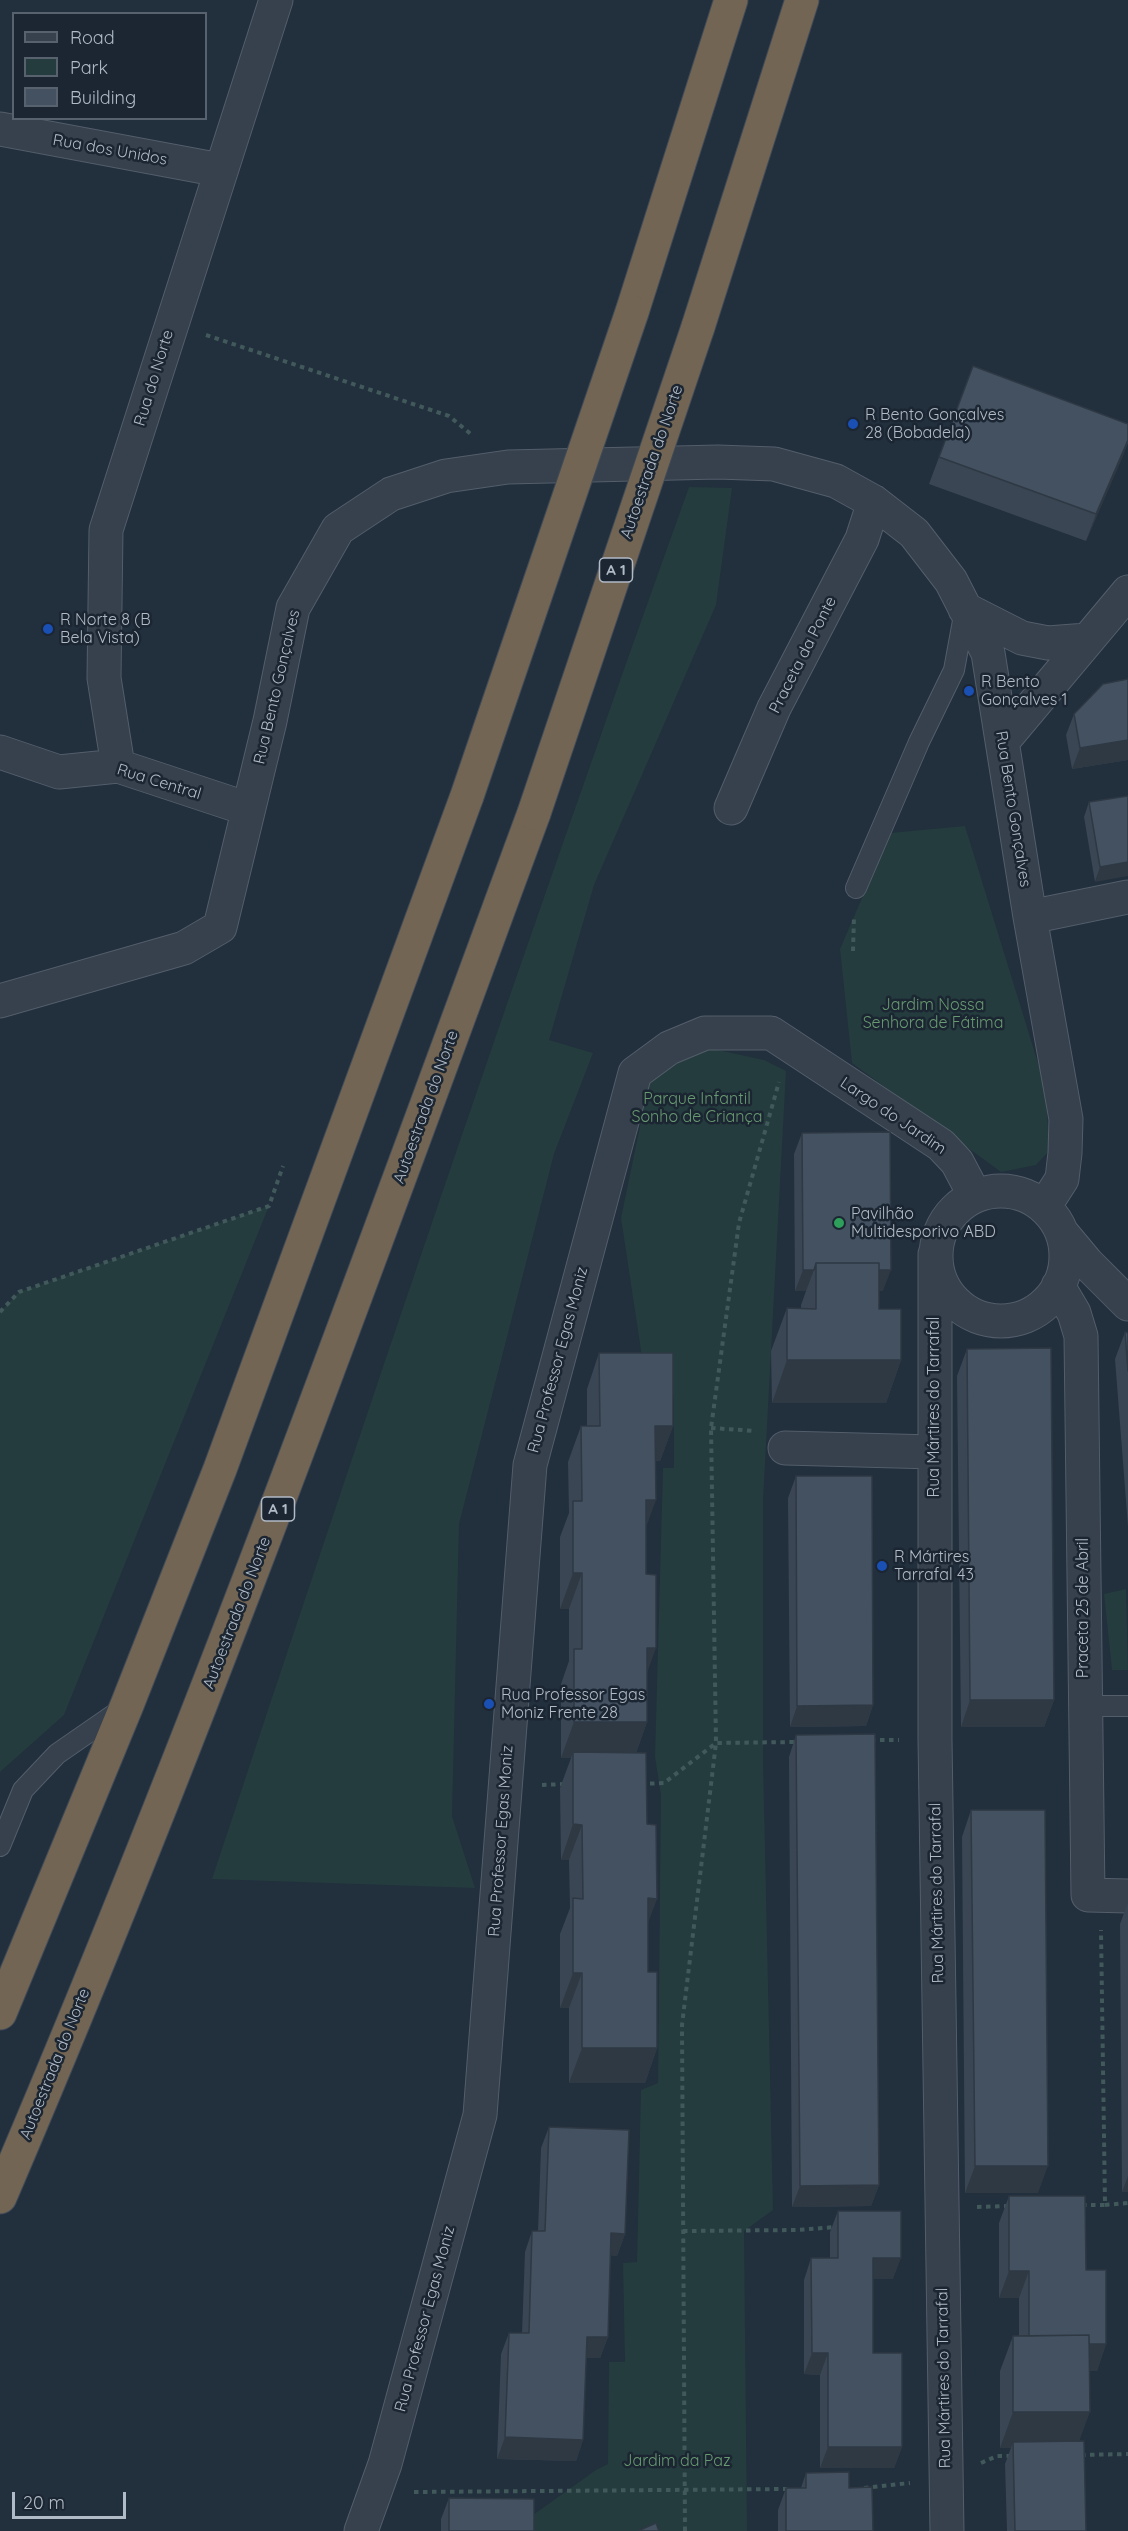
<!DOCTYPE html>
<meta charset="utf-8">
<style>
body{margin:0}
#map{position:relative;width:1128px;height:2531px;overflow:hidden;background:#222f3d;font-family:Quicksand,sans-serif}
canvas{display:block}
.legend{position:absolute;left:12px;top:12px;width:195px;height:108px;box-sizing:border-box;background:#1b2632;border:2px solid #57626e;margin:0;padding:8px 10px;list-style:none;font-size:18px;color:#b1bbc8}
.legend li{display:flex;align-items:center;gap:12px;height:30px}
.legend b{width:30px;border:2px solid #57626e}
.scale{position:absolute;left:12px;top:2492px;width:114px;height:27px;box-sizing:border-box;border:3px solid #b1bbc8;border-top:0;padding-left:8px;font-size:18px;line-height:21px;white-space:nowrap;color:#b1bbc8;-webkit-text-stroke:4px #1b2632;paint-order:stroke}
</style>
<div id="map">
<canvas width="1128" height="2531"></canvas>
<ul class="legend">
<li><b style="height:8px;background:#36414d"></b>Road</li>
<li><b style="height:16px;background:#243c3e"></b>Park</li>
<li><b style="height:16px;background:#435161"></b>Building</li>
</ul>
<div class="scale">20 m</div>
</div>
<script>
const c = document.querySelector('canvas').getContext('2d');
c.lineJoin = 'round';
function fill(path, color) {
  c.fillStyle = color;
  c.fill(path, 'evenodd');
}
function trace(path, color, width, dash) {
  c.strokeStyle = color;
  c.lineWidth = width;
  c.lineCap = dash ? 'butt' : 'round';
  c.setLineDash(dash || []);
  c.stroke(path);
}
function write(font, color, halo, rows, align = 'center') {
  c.font = font + ' Quicksand,sans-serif';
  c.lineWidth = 5;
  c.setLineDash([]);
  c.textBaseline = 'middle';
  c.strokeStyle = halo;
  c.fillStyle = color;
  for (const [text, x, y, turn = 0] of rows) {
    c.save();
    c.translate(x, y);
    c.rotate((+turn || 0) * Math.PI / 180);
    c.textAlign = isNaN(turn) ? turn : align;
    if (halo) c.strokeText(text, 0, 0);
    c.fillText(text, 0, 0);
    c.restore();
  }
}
fill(new Path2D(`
 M689,487L732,488L716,605L594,885L549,1040L593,1053L554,1154L459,1524L452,1816L475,1888L212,1879C366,1413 523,949 689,487Z
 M965,826L1046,1089L1049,1151L1036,1165L1001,1172L852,1063L840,949L890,833Z
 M704,1047L764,1060L786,1071L763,1501V1759L773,2210L744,2231L747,2531H526V2520L596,2470L608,2464L609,2362H625L623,2263L637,2262L641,2090L658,2083L661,1795L655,1757L663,1468H674V1396L642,1357L621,1218L651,1073Z
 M269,1206L64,1715L0,1772V1312L19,1292Z
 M1126,1589L1128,1670H1112L1104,1594Z`), '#243c3e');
const lane = new Path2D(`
 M856,888L919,742L954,670L965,610
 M1084,1706H1128
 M0,1846L23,1790L57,1754L122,1709`);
const street = new Path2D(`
 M0,129L220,170
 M965,609L1022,638L1048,643L1087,640
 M1003,741L1128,592
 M0,752L59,772L118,766L248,809
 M118,766L104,678L106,530L276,0
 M731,808L774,708L862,539L874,502
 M1030,917L1128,897
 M0,1001L184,948L220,927L270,721L293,608L338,529L391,494L446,476L508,467L718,462L774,464L836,481L874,502L914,533L951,581L988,653L1030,917L1066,1119L1065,1153L1062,1179L1044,1207
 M936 1256a65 65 0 1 1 130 0a65 65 0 1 1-130 0Z
 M1062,1233L1087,1263L1128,1304
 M935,1254V1739L947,2531
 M1058,1286L1074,1313L1081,1336L1088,1895L1128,1896
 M785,1448L933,1452
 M361,2531L385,2464L480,2115L530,1465L635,1073L669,1048L705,1033H771L941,1145L957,1162L975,1196`);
const highway = new Path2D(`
 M632,312L731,0
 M698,327L802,0
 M0,2013L127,1705L220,1469L467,796
 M0,2197C195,1742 363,1277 534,813`);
trace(lane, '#545e6b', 22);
trace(street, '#545e6b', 35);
trace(highway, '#414b58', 35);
trace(new Path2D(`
 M206,335L449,416L472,435
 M853,951L854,916
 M0,1312L19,1292L269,1206L283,1166
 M711,1428L756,1431
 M871,1740H899
 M641,1784L664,1783L716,1743L797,1742
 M542,1785L565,1784
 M1082,2205H1105L1101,1930
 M1105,2205L1128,2203
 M977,2207L1008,2206
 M683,2231L798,2230L835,2227
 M1081,2455L1128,2454
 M981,2463L997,2456H1011
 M864,2488L910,2483
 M414,2492L788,2489
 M685,2531L682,2025L716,1743L711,1428L739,1223L779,1082`), '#42595b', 4, [4.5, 4.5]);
trace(lane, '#36414d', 20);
trace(street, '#36414d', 33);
trace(highway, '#736553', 33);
const highwayBridge = new Path2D(`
 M467,796L632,312
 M534,813L698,327`);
trace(highwayBridge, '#414b58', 35, []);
trace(highwayBridge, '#736553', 33);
fill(new Path2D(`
 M973,366L1128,424V443L1086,541L929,484Z
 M1128,679V760L1072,769L1066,735L1074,714Z
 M1128,796L1095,882L1084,817L1089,802Z
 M802,1133L883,1291H879V1309L901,1360L886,1403H772L771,1351L787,1308L801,1309V1305L806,1291H795L794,1154Z
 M1125,1332L1128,1333V1527L1115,1359Z
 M967,1349L1054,1700L1044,1727H961L957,1376Z
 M599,1353L673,1426L660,1461H655L646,1526L647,1722L636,1753L647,1824L648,1972L657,2048L645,2083H569V2008H560V1934L570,1908L569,1860H561L560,1788L571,1758H561V1684L569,1661V1609H560V1537L569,1513L568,1462L581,1426H587V1389Z
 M796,1476L873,1705L866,1726L790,1727L788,1498Z
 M796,1735L879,2185L871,2206L792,2207L789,1757Z
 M971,1810L1038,2193H965L962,1837Z
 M1128,1902V2192H1122L1120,1924Z
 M549,2127L625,2234L617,2256L610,2255L608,2337L600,2358H586L583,2440L576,2461L497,2459L501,2354L509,2333H522L525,2252L532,2231H538L541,2148Z
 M1009,2196L1086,2270L1106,2344L1097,2371H1089L1079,2441L1086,2531H1007L1005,2464L1011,2448H1000V2371L1013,2336H1019V2298H999V2223Z
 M838,2211L893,2279H873V2353L902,2447L894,2468H820V2375L804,2374V2280L811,2258H830V2232Z
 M806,2473L849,2488L873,2531H778V2510L786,2488H801Z
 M449,2498L534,2531H441V2519Z`), '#3a4653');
fill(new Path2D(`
 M1128,440L1124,454L1086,541L1096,514Z
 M1128,740V760L1072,769L1080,748Z
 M1128,862V876L1095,882L1100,867Z
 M803,1270H814L806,1291H795Z
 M816,1270H891L883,1291H816Z
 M787,1360H901L886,1403H772Z
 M655,1426H673L660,1461L642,1462Z
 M646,1500H656L643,1536Z
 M573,1573H582L569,1609H560Z
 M647,1648H656L643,1684Z
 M970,1700H1054L1044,1727H961Z
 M873,1705L866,1726L790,1727L797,1706Z
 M574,1722H647L634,1758L573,1752L571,1758H561Z
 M573,1824L582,1825L569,1860H561Z
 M648,1898L657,1899L644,1934Z
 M573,1973H582L569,2008H560Z
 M582,2048H657L645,2083H569Z
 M975,2166H1048L1038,2193H965Z
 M1128,2176V2192H1122Z
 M879,2185L871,2206L792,2207L800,2186Z
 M611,2233L625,2234L617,2256L603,2255Z
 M873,2258H901L893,2279H865Z
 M1009,2271H1029L1019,2298H999Z
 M587,2337H608L600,2358H579Z
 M1106,2344L1097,2371L1019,2372L1029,2345Z
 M812,2353H828L820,2375L804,2374Z
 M1013,2412H1090L1077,2447L1013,2442L1011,2448H1000Z
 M505,2437L583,2440L576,2461L497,2459Z
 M828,2447H902L894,2468H820Z`), '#2f3944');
const building = new Path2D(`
 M973,366L1128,424V440L1096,514L939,457Z
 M1128,679V740L1080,748L1074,714L1103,684Z
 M1128,796V862L1100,867L1089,802Z
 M890,1132L891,1270H879V1263H816L814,1270H803L802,1133Z
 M816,1263H879V1309H901V1360H787V1308L816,1309Z
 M1125,1332L1128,1333V1371Z
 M1051,1348L1054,1700H970L967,1349Z
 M599,1353H673V1426H655L656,1500H646V1574L656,1575V1648H647V1722H574V1649H582V1573H573V1501H582L581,1426H600Z
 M796,1476H872L873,1705L797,1706Z
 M875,1734L879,2185L800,2186L796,1735Z
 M573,1752L646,1753L647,1824L656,1825L657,1899L648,1898V1972H657V2048H582V1973H573V1898L583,1899L582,1825L573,1824Z
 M971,1810H1045L1048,2166H975Z
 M549,2127L629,2130L625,2234L611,2233L608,2337H587L583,2440L505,2437L509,2333H529L532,2231H545Z
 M1009,2196H1085L1086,2270H1106V2344H1089V2335L1029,2336V2271H1009Z
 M838,2211H901V2258H873V2353H902V2447H828V2353H812L811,2258H838Z
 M1089,2335L1090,2412H1013V2336Z
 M1084,2441L1086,2531H1015L1013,2442Z
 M849,2472V2488L872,2487L873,2531H786V2488H806V2473Z
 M449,2498L534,2499V2531H449Z
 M656,2523L659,2531H638Z`);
fill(building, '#435161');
trace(building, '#2f3944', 1.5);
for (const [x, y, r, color] of [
 [853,424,6,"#1a4fb4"],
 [48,629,6,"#1a4fb4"],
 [969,691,6,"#1a4fb4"],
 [839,1223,6,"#2e9e5b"],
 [882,1566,6,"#1a4fb4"],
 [489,1704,6,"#1a4fb4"]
]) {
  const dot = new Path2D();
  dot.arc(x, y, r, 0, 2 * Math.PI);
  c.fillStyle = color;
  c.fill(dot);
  trace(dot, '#1b2632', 2);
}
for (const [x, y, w] of [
 [616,570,33],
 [278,1509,33]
]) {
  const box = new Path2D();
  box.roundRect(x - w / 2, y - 12, w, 24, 4.5);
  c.fillStyle = '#1b2632';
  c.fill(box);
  trace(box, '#b1bbc8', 1.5);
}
write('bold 15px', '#b1bbc8', null, [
 ["A 1",616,570],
 ["A 1",278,1509]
]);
write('16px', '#b1bbc8', '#1b2632', [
 ["Rua dos Unidos",110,150,10],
 ["Rua do Norte",154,378,-73],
 ["Autoestrada do Norte",652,462,-71],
 ["Praceta da Ponte",803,655,-63],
 ["Rua Bento Gonçalves",277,687,-77],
 ["Rua Central",159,782,17],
 ["Rua Bento Gonçalves",1013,809,81],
 ["Autoestrada do Norte",426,1107,-70],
 ["Largo do Jardim",893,1116,34],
 ["Rua Professor Egas Moniz",558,1360,-75],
 ["Rua Mártires do Tarrafal",934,1407,-90],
 ["Praceta 25 de Abril",1083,1608,-90],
 ["Autoestrada do Norte",237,1613,-69],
 ["Rua Professor Egas Moniz",501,1841,-86],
 ["Rua Mártires do Tarrafal",937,1893,-91],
 ["Autoestrada do Norte",55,2064,-68],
 ["Rua Professor Egas Moniz",425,2319,-75],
 ["Rua Mártires do Tarrafal",944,2378,-91]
]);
write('16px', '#b1bbc8', '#1b2632', [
 ["R Bento Gonçalves",865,415],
 ["28 (Bobadela)",865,433],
 ["R Norte 8 (B",60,620],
 ["Bela Vista)",60,638],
 ["R Bento",981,682],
 ["Gonçalves 1",981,700],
 ["Pavilhão",851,1214],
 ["Multidesporivo ABD",851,1232],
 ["R Mártires",894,1557],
 ["Tarrafal 43",894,1575],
 ["Rua Professor Egas",501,1695],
 ["Moniz Frente 28",501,1713]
], 'left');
write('16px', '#689a71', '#1b2632', [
 ["Jardim Nossa",933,1005],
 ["Senhora de Fátima",933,1023],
 ["Parque Infantil",697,1099],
 ["Sonho de Criança",697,1117],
 ["Jardim da Paz",677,2461]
]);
</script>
